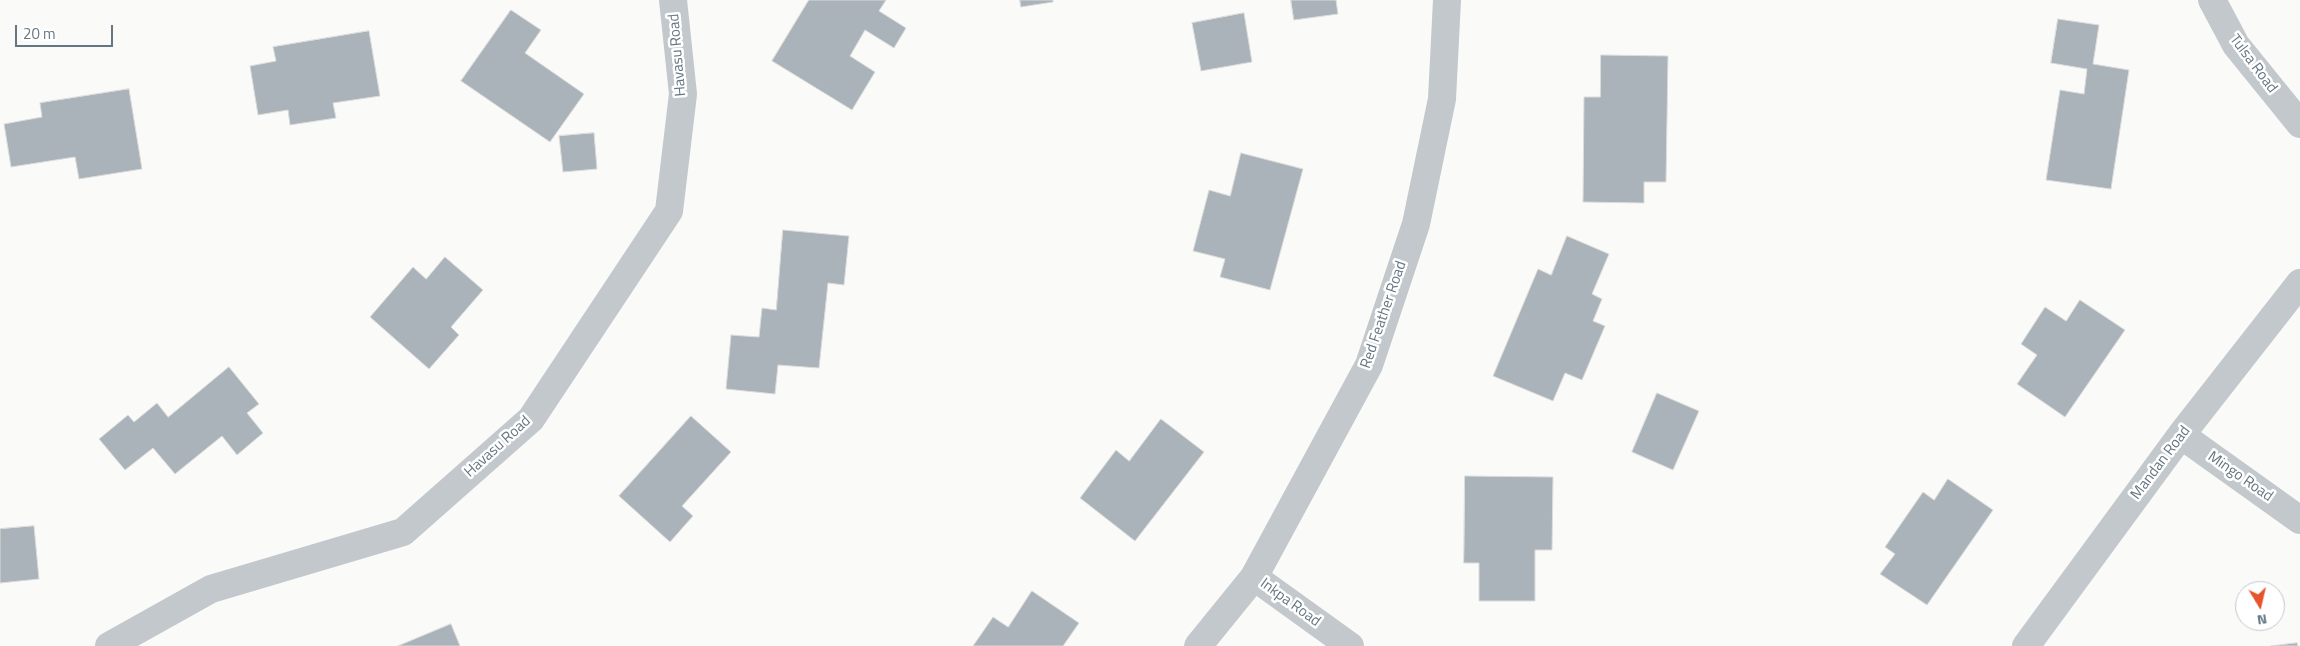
<!DOCTYPE html>
<style>
body{margin:0}
#map{position:relative;width:2300px;height:646px;overflow:hidden;background:#fafaf8;font-family:"Titillium Web",sans-serif}
canvas{display:block}
.north{position:absolute;left:2235px;top:581px;width:50px;height:50px;box-sizing:border-box;background:#fff;border:1px solid #c1c8cd;border-radius:50%;rotate:171deg;font-size:14px;font-weight:700;line-height:20px;text-align:center;color:#647683}
.north::after{content:'';display:block;margin:auto;width:18px;height:22px;background:#e7532b;clip-path:polygon(50% 0,100% 100%,50% 72%,0 100%)}
.scale{position:absolute;left:15px;top:25px;width:98px;height:22px;box-sizing:border-box;border:2px solid #647683;border-top:0;padding-left:6px;font-size:15px;line-height:18px;white-space:nowrap;color:#647683;-webkit-text-stroke:4px #fff;paint-order:stroke}
</style>
<div id="map">
<canvas width="2300" height="646"></canvas>
<div class="north">N</div>
<div class="scale">20 m</div>
</div>
<script>
const c = document.querySelector('canvas').getContext('2d');
c.lineJoin = 'round';
function fill(path, color) {
  c.fillStyle = color;
  c.fill(path, 'evenodd');
}
function trace(path, color, width, dash) {
  c.strokeStyle = color;
  c.lineWidth = width;
  c.lineCap = dash ? 'butt' : 'round';
  c.setLineDash(dash || []);
  c.stroke(path);
}
function write(font, color, halo, rows, align = 'center') {
  c.font = font + ' "Titillium Web",sans-serif';
  c.lineWidth = 5;
  c.setLineDash([]);
  c.textBaseline = 'middle';
  c.strokeStyle = halo;
  c.fillStyle = color;
  for (const [text, x, y, turn = 0] of rows) {
    c.save();
    c.translate(x, y);
    c.rotate((+turn || 0) * Math.PI / 180);
    c.textAlign = isNaN(turn) ? turn : align;
    if (halo) c.strokeText(text, 0, 0);
    c.fillText(text, 0, 0);
    c.restore();
  }
}
const building = new Path2D(`
 M809,0H886L879,11L906,28L894,48L865,30L850,56L875,72L852,110L772,61Z
 M1020,0H1053V2L1021,7Z
 M1291,0H1336L1338,14L1294,20Z
 M511,10L541,30L525,53L584,94L550,142L461,81Z
 M1244,13L1252,62L1201,71L1192,23Z
 M2058,19L2099,25L2093,64L2129,70L2111,189L2046,180L2060,90L2084,94L2087,69L2051,63Z
 M369,31L380,96L333,103L336,118L290,125L288,110L258,115L250,66L276,61L273,47Z
 M1601,55L1668,56L1666,182H1644V203L1583,202L1584,97H1600Z
 M129,89L142,169L79,179L75,157L11,167L4,124L42,117L40,103Z
 M594,133L597,169L563,172L559,136Z
 M1241,153L1303,169L1270,290L1220,277L1225,259L1193,251L1209,190L1230,196Z
 M783,230L849,236L844,285L828,283L819,368L778,365L775,394L726,389L731,335L759,337L762,308L776,310Z
 M1567,236L1609,254L1592,294L1602,299L1593,321L1605,326L1582,380L1565,373L1553,401L1493,376L1538,269L1551,275Z
 M445,257L483,290L451,327L459,335L429,369L370,317L413,267L426,279Z
 M2080,300L2125,330L2065,417L2017,384L2037,355L2021,344L2045,307L2066,321Z
 M229,367L259,404L247,413L263,433L237,455L222,436L175,474L153,448L125,470L99,439L128,415L134,422L157,403L168,417Z
 M1657,393L1699,411L1673,470L1632,452Z
 M691,416L731,452L682,506L693,516L670,542L619,496Z
 M1161,419L1204,452L1135,541L1080,498L1116,450L1129,461Z
 M1465,476L1553,477L1552,550H1535V601H1479V563H1464Z
 M1948,479L1993,510L1927,605L1880,574L1895,554L1885,547L1923,492L1934,500Z
 M34,526L39,579L0,583V529Z
 M1032,591L1079,623L1063,646H973L993,617L1008,627Z
 M451,624L460,646H398Z
 M2297,643L2298,646H2271Z`);
fill(building, '#aab3b9');
trace(building, '#dcdcda', 1);
trace(new Path2D(`
 M2212,0L2236,45L2300,124
 M2181,435L2300,520
 M1254,577L1350,646
 M109,646L211,589L403,532L531,419L669,211L683,94L673,0
 M1198,646L1254,577L1369,365L1416,224L1442,99L1447,0
 M2026,646L2181,435L2300,283`), '#c3c8cc', 28);
write('15px', '#647683', '#fff', [
 ["Havasu Road",678,55,-95],
 ["Tulsa Road",2253,64,53],
 ["Red Feather Road",1384,315,-71],
 ["Havasu Road",498,447,-42],
 ["Mandan Road",2161,463,-53],
 ["Mingo Road",2240,477,35],
 ["Inkpa Road",1290,603,36]
]);
</script>
